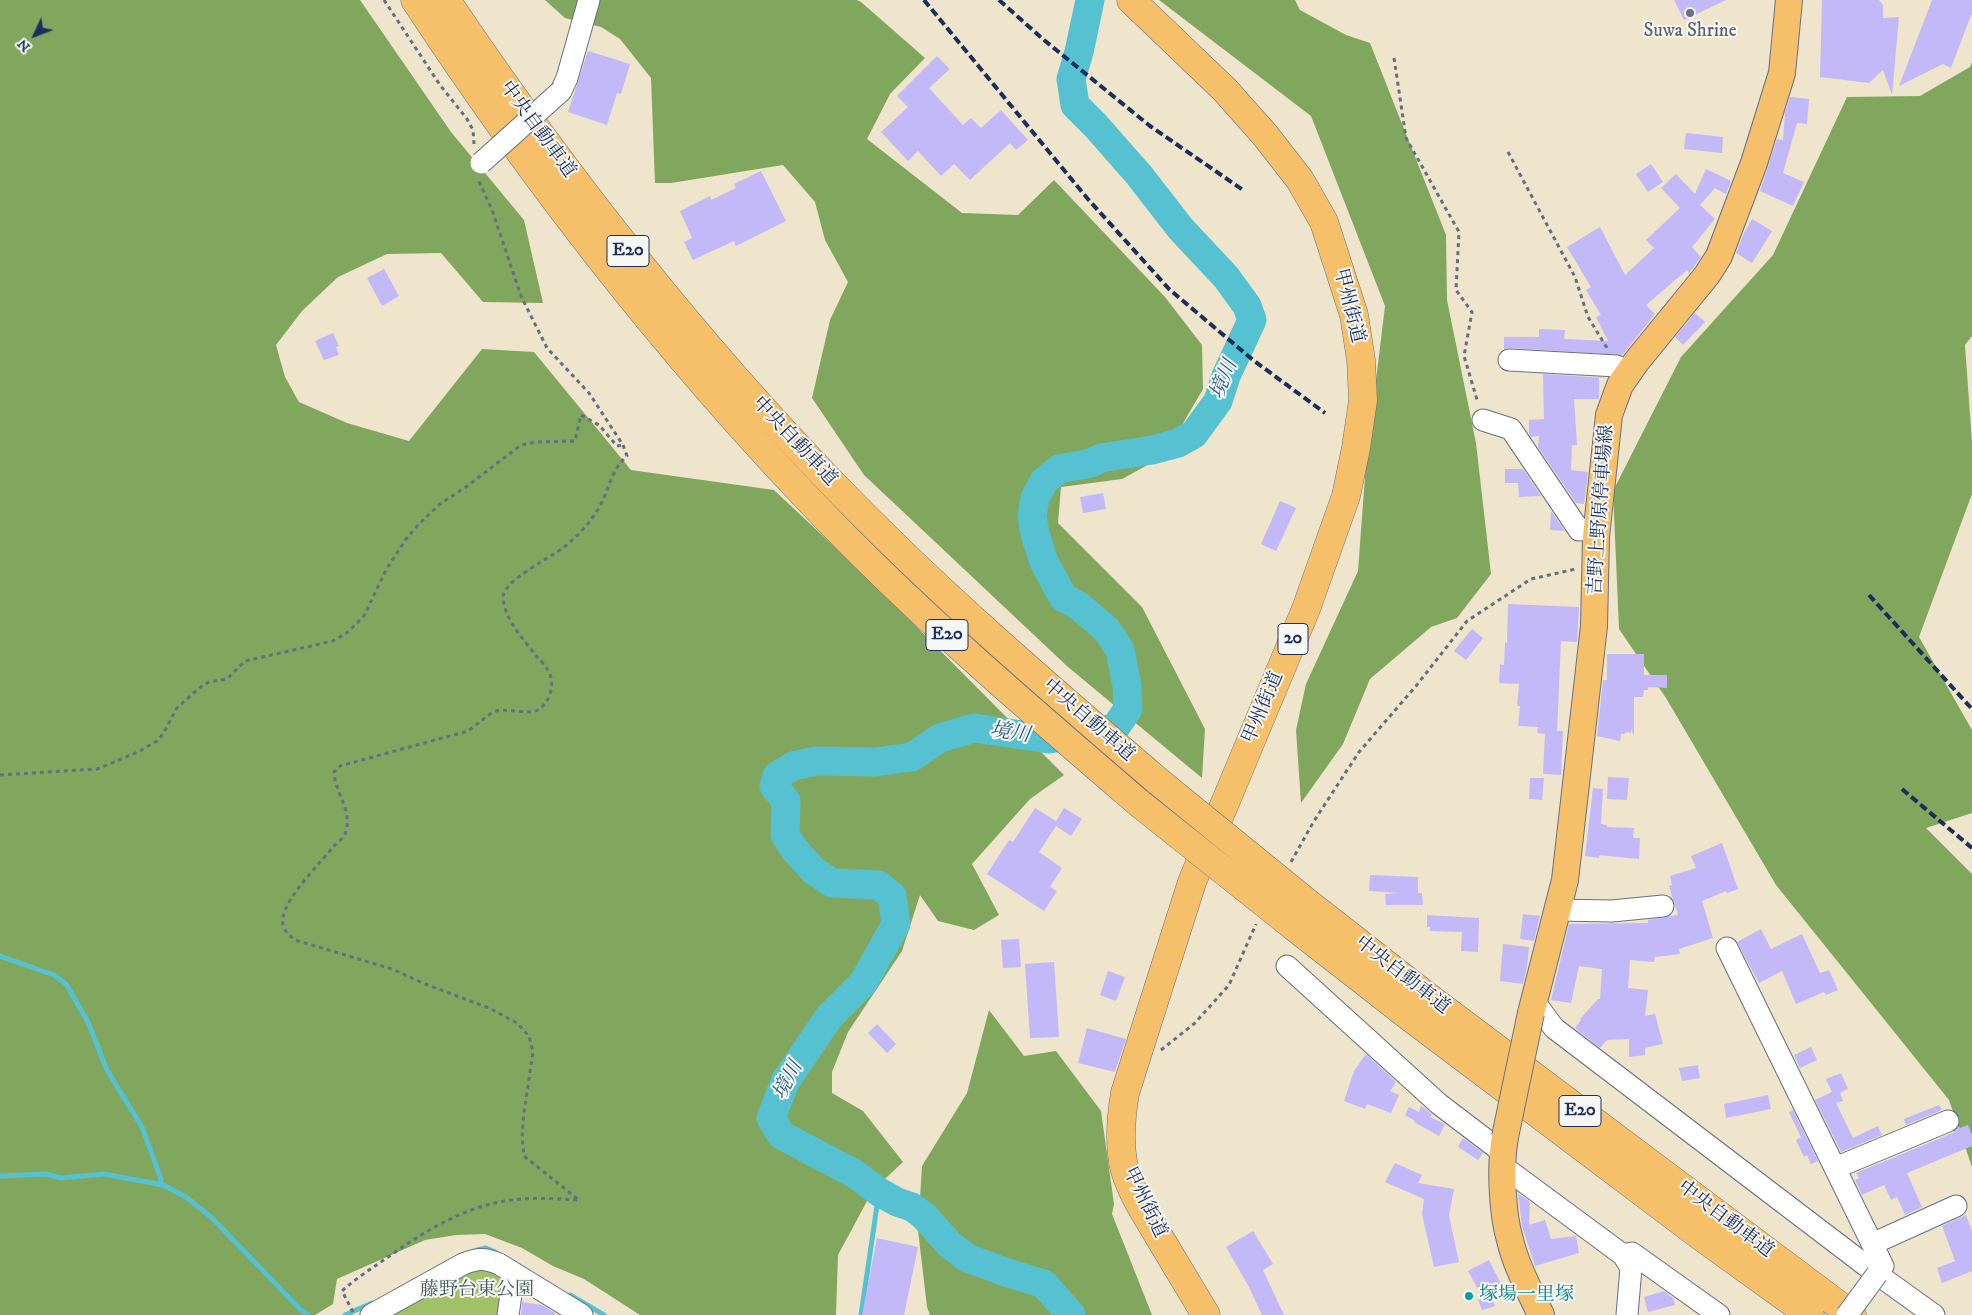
<!DOCTYPE html>
<meta charset="utf-8">
<style>
body{margin:0}
#map{position:relative;width:1972px;height:1315px;overflow:hidden;background:#efe5cc;font-family:"IM FELL DW Pica",serif}
canvas{display:block}
.north{position:absolute;left:10px;top:10px;width:50px;height:50px;-webkit-text-stroke:4px #f6f6f2;paint-order:stroke;rotate:227deg;font-size:14px;font-weight:700;line-height:20px;text-align:center;color:#1b2f5e}
.north::after{content:'';display:block;margin:auto;width:18px;height:22px;background:#1b2f5e;clip-path:polygon(50% 0,100% 100%,50% 72%,0 100%)}
</style>
<div id="map">
<canvas width="1972" height="1315"></canvas>
<div class="north">N</div>
</div>
<script>
const c = document.querySelector('canvas').getContext('2d');
c.lineJoin = 'round';
function fill(path, color) {
  c.fillStyle = color;
  c.fill(path, 'evenodd');
}
function trace(path, color, width, dash) {
  c.strokeStyle = color;
  c.lineWidth = width;
  c.lineCap = dash ? 'butt' : 'round';
  c.setLineDash(dash || []);
  c.stroke(path);
}
function write(font, color, halo, rows, align = 'center') {
  c.font = font + ' "IM FELL DW Pica","Noto Serif JP",serif';
  c.lineWidth = 4;
  c.setLineDash([]);
  c.textBaseline = 'middle';
  c.strokeStyle = halo;
  c.fillStyle = color;
  for (const [text, x, y, turn = 0] of rows) {
    c.save();
    c.translate(x, y);
    c.rotate((+turn || 0) * Math.PI / 180);
    c.textAlign = isNaN(turn) ? turn : align;
    if (halo) c.strokeText(text, 0, 0);
    c.fillText(text, 0, 0);
    c.restore();
  }
}
fill(new Path2D(`
 M479,1267L499,1275L503,1283L499,1315H387Z`), '#a1c169');
fill(new Path2D(`
 M0,0H360L451,132L524,220L543,303L483,302L441,253L387,254L338,277L302,311L276,345L285,377L299,402L347,423L409,441L482,349L534,352L631,470L774,490L872,582L1064,775L1030,799L972,864L999,915L974,930L938,921L920,895L902,951L848,1032L832,1072V1093L863,1111L903,1162L873,1190L838,1255L836,1315H640L584,1279L553,1266L522,1248L485,1234L456,1235L425,1240L337,1279L333,1304L315,1315H0Z
 M545,0H857L861,2L925,58L890,94L867,139L962,213L1018,215L1054,180L1165,297L1202,345L1203,389L1164,456L1122,479L1061,487L1058,523L1142,607L1205,729L1202,778L1068,667L864,475L812,398L830,320L848,282L825,240L815,202L783,165L671,183H655L651,78L620,39L601,27L565,18Z
 M1159,0H1295L1300,10L1346,35L1370,43L1446,235L1447,300L1476,443L1491,574L1457,618L1431,627L1370,679L1343,744L1301,803L1296,730L1306,684L1358,571L1366,463L1385,306L1311,116Z
 M1972,62V336L1965,345L1972,443V494L1919,637L1972,730V813L1926,828L1972,874V1167L1949,1100L1776,885L1666,698L1619,629L1613,491L1681,357L1773,255L1847,97L1920,96L1970,67Z
 M989,1010L1024,1056L1056,1051L1101,1111L1114,1204L1112,1214L1152,1315H930L927,1307L918,1230L922,1166L967,1093Z`), '#80a75d');
trace(new Path2D(`
 M0,956L54,975L66,984L88,1022L107,1070L142,1127L161,1179V1185
 M0,1176L47,1174L60,1178L104,1174L163,1185L186,1197L211,1217L301,1310L308,1315
 M477,1250L486,1248L495,1252
 M570,1295L604,1315
 M345,1315L372,1303
 M861,1315L879,1192`), '#56c1d1', 5);
trace(new Path2D(`
 M1071,1315L1044,1284L1008,1273L967,1258L949,1244L924,1216L912,1207L897,1202L879,1192L855,1174L781,1135L771,1118L785,1082L829,1017L863,983L896,924L892,896L878,885L832,883L814,871L794,849L785,835L786,801L774,786L777,776L793,766L815,761L875,762L912,757L940,738L974,728L1049,739L1115,728L1128,709L1127,686L1120,650L1107,630L1079,606L1063,597L1044,562L1035,534L1032,516L1035,498L1044,481L1059,469L1091,463L1101,458L1152,450L1178,443L1194,434L1218,401L1226,376L1252,320L1247,306L1226,277L1181,229L1139,175L1096,126L1075,105L1071,79L1079,52L1090,0`), '#56c1d1', 29);
fill(new Path2D(`
 M1674,0H1726L1684,20Z
 M1822,0H1879L1883,5V18L1899,17L1892,95L1883,70L1869,83L1820,77Z
 M1932,0H1972V13L1951,68L1943,64L1899,86Z
 M588,51L630,64L621,94L617,93L607,125L568,112Z
 M937,56L950,69L929,88L963,125L971,118L981,128L1001,110L1028,140L1016,150L1010,143L970,180L954,164L941,176L918,151L908,161L881,132L908,107L897,96Z
 M1790,97L1809,99L1807,124L1797,123L1783,173L1804,182L1793,206L1760,191L1777,139L1783,140L1785,113Z
 M1686,133L1723,137L1722,153L1684,149Z
 M1651,164L1663,182L1648,192L1636,174Z
 M1706,169L1731,181L1726,194L1715,188L1700,205L1715,219L1692,247L1701,257L1689,273L1687,270L1646,305L1655,314L1624,353L1621,355L1510,348L1504,349V337H1539V329L1565,330L1564,339L1608,341L1596,317L1601,315L1586,290L1591,287L1567,247L1600,227L1625,275L1654,248L1646,240L1680,208L1661,188L1676,174L1695,194Z
 M761,171L786,221L736,246L734,241L693,260L684,242L692,238L680,211L710,196L711,200L736,188L734,184Z
 M1752,219L1772,231L1752,263L1736,253L1744,233Z
 M384,269L399,296L382,306L367,278Z
 M1695,313L1705,322L1683,345L1675,337Z
 M333,333L339,346L336,347L339,355L324,360L315,341Z
 M1543,374L1607,378H1599V399H1574L1577,445H1572L1571,470L1588,472L1584,504L1576,503L1538,447L1539,436L1531,437L1529,434V420L1544,419Z
 M1505,469H1523L1541,496L1519,497L1518,483H1505Z
 M1103,493L1106,509L1083,513L1080,497Z
 M1280,501L1296,508L1276,551L1261,544Z
 M1551,511L1565,531L1550,530Z
 M1508,604L1579,607L1577,642L1561,641L1557,731H1563L1561,775L1543,774L1545,734L1537,733L1538,727L1518,726L1520,706H1517L1519,684L1499,683L1500,664L1504,665L1505,642L1507,644Z
 M1472,629L1483,638L1466,660L1454,651Z
 M1607,654H1644V675H1667V688L1648,687V690H1644L1643,697H1634V736L1631,729V733L1626,732L1625,734H1621L1620,741L1597,736L1603,680H1607Z
 M1608,777L1629,778L1627,800L1607,799Z
 M1530,778H1544L1542,800L1529,799Z
 M1593,788L1603,789L1601,824L1607,825V827L1634,828L1633,838H1640L1639,859L1599,855V858L1585,856Z
 M1035,808L1056,821L1064,808L1082,819L1071,836L1056,826L1039,852L1062,868L1050,887L1057,891L1044,911L987,874L1009,840L1013,842Z
 M1722,843L1738,889L1727,893L1726,891L1702,901L1713,938L1679,949L1680,954L1655,957L1654,962L1630,960L1628,988L1648,990L1645,1016L1655,1014L1663,1044L1645,1048V1055L1629,1057V1039L1607,1040L1600,1048L1575,1028L1581,1020L1580,1019L1598,999H1600L1602,969L1579,966L1571,1003L1551,1000L1569,924L1648,923V920L1678,915L1669,886L1672,885L1670,876L1696,868L1691,856Z
 M1370,875L1418,877V893H1422L1423,905H1386L1385,894L1398,893L1369,891Z
 M1523,914L1540,916L1534,941L1520,939Z
 M1427,915L1479,918L1478,952L1461,951L1462,932L1430,931V927H1427Z
 M1761,929L1771,949L1802,934L1820,973L1829,970L1838,990L1826,995L1824,992L1796,1004L1782,971L1759,983L1737,942Z
 M1019,939L1021,967L1003,968L1001,940Z
 M1503,944L1529,947L1527,967L1523,984L1500,981Z
 M1054,962L1059,1037L1030,1038L1025,964Z
 M1108,971L1125,977L1116,1001L1100,995Z
 M877,1024L896,1044L887,1053L868,1033Z
 M1087,1028L1126,1039L1115,1072L1078,1063Z
 M1811,1047L1817,1060L1800,1068L1794,1055Z
 M1366,1054L1396,1082L1390,1091L1399,1095L1391,1113L1367,1104L1365,1109L1344,1101L1354,1071Z
 M1698,1065L1700,1078L1682,1081L1679,1068Z
 M1841,1073L1848,1089L1840,1093L1843,1101L1836,1103L1853,1138L1878,1126L1882,1135L1841,1152L1815,1100L1832,1092L1826,1079Z
 M1768,1095L1771,1109L1726,1118L1724,1104Z
 M1939,1105L1942,1110L1906,1125L1904,1119Z
 M1421,1106L1432,1114L1430,1117L1445,1124L1439,1136L1414,1122L1415,1121L1405,1115L1409,1107L1419,1112Z
 M1793,1110L1818,1161L1811,1164L1807,1155L1804,1157L1796,1140L1801,1137L1789,1112Z
 M1968,1125L1972,1135V1146L1907,1173L1922,1207L1905,1215L1897,1197L1891,1200L1884,1185L1862,1195L1855,1180L1859,1178L1856,1173L1953,1133L1959,1126L1960,1128Z
 M1463,1138L1483,1153L1478,1160L1458,1147Z
 M1395,1163L1422,1175L1418,1183L1454,1189L1449,1216L1459,1262L1434,1267L1422,1214L1424,1199L1385,1182Z
 M1518,1193L1530,1202L1529,1225L1545,1220L1551,1239L1576,1236L1579,1253L1535,1266L1522,1226Z
 M1966,1215L1972,1231V1271L1942,1283L1937,1268L1955,1261L1942,1226Z
 M1253,1231L1273,1264L1263,1270L1284,1315H1262L1249,1287L1226,1247Z
 M877,1238L918,1247L904,1315H862Z
 M1489,1260L1501,1284L1481,1295L1468,1271Z
 M1664,1291L1673,1298L1675,1305L1648,1312L1644,1297Z
 M1491,1295L1495,1306L1482,1310L1478,1299Z
 M522,1302L542,1305L555,1313V1315H521Z`), '#c3b8f8');
const minor = new Path2D(`
 M561,91L567,78L589,0
 M1509,360L1617,366L1627,374
 M1483,420L1511,429L1579,530L1597,528
 M1557,910L1612,911L1663,906
 M1727,948L1883,1266L1877,1274
 M1287,966L1439,1104L1502,1152
 M1534,1001L1554,1028L1877,1274L1934,1315
 M1503,1167L1512,1173L1623,1255
 M1835,1168L1948,1121
 M1872,1244L1956,1206
 M371,1315L463,1264C478,1258 485,1258 499,1264L582,1315
 M508,1315L514,1274
 M1627,1315L1631,1268L1623,1255L1632,1253L1719,1315`);
const major = new Path2D(`
 M1531,1013L1565,880L1594,626L1596,537L1609,415L1620,385L1636,362L1707,275L1719,256L1754,163L1782,73L1789,0
 M1505,1137C1500,1165 1502,1213 1510,1240C1516,1266 1530,1291 1541,1315`);
const highway = new Path2D(`
 M415,0C532,178 663,347 810,501C913,610 1027,707 1140,804
 M446,0C562,172 688,334 832,483C935,590 1047,686 1159,782
 M1131,0L1225,90L1265,135L1300,180L1324,222L1354,315L1361,360L1363,400L1356,448L1346,496L1306,609L1192,882L1125,1093C1121,1117 1119,1139 1123,1162C1128,1188 1145,1213 1158,1235C1174,1262 1190,1288 1206,1315
 M1309,904L1428,997L1852,1315
 M1293,926L1411,1018L1703,1238L1810,1315`);
trace(minor, '#656f84', 23);
trace(major, '#656f84', 28);
trace(highway, '#656f84', 29);
trace(new Path2D(`
 M384,0L440,85L467,119L473,130L474,144
 M1394,58L1406,138L1459,232L1456,290L1472,312L1464,356L1478,403
 M1508,152L1575,277L1588,317L1607,348
 M0,775L97,769L138,752L157,741L163,734L177,708L199,688L209,682L227,679L245,661L333,641L348,632L364,616L386,570L406,539L418,525L440,504L466,487L521,445L536,442L575,441L581,415L599,425L617,446L623,445
 M1291,862L1314,821L1359,752L1416,686L1467,621L1531,579L1576,569
 M1161,1050L1195,1023L1229,985L1256,924
 M353,1312L342,1291C353,1281 366,1272 378,1264C419,1235 460,1207 511,1200C533,1197 557,1199 579,1200L524,1156L522,1137L524,1112L533,1052L529,1036L517,1023L489,1008L425,984L392,969L295,940C288,934 281,928 283,918C285,898 321,862 334,846C338,842 345,837 346,831C352,809 335,793 334,772L340,766L468,731L493,712L500,710L532,712C549,708 556,686 549,672C546,666 541,661 537,657C524,640 505,620 503,598C501,582 551,557 563,548C579,535 593,520 602,502C610,485 612,469 627,456L623,445L589,393L547,348L521,296L492,210L478,179`), '#656f84', 3, [4, 4]);
trace(minor, '#fff', 21);
trace(major, '#f6c06b', 26);
trace(highway, '#f6c06b', 28);
trace(new Path2D(`
 M924,0L1087,198L1169,289L1253,360L1325,413
 M999,0L1044,40L1150,126L1243,190
 M1869,595L1972,709
 M1902,789L1972,848`), '#1b2f5e', 4, [8, 4]);
const minorBridge = new Path2D(`
 M481,163L561,91
 M1847,1315L1877,1274`);
const majorBridge = new Path2D(`
 M1505,1137L1531,1013`);
const highwayBridge = new Path2D(`
 M1159,782L1309,904
 M1140,804L1293,926`);
trace(minorBridge, '#656f84', 23, []);
trace(majorBridge, '#656f84', 28, []);
trace(highwayBridge, '#656f84', 29, []);
trace(minorBridge, '#fff', 21);
trace(majorBridge, '#f6c06b', 26);
trace(highwayBridge, '#f6c06b', 28);
for (const [x, y, r, color] of [
 [1690,13,5,"#6b7280"],
 [1469,1296,5,"#0f9aa8"]
]) {
  const dot = new Path2D();
  dot.arc(x, y, r, 0, 2 * Math.PI);
  c.fillStyle = color;
  c.fill(dot);
  trace(dot, '#f6f6f2', 2);
}
for (const [x, y, w] of [
 [628,251,42],
 [947,635,42],
 [1293,639,30],
 [1580,1111,42]
]) {
  const box = new Path2D();
  box.roundRect(x - w / 2, y - 15.5, w, 31, 4);
  c.fillStyle = '#f6f6f2';
  c.fill(box);
  trace(box, '#1b2f5e', 1);
}
write('bold 18px', '#1b2f5e', null, [
 ["E20",628,251],
 ["E20",947,635],
 ["20",1293,639],
 ["E20",1580,1111]
]);
write('19px', '#5b616d', '#f6f6f2', [
 ["Suwa Shrine",1690,32]
]);
write('19px', '#1b2f5e', '#f6f6f2', [
 ["中央自動車道",537,130,54],
 ["甲州街道",1348,306,76],
 ["中央自動車道",794,442,47],
 ["吉野上野原停車場線",1602,510,-86],
 ["甲州街道",1264,708,-67],
 ["中央自動車道",1088,721,41],
 ["中央自動車道",1402,976,38],
 ["甲州街道",1144,1203,64],
 ["中央自動車道",1725,1220,37]
]);
write('19px', '#435b61', '#f6f6f2', [
 ["藤野台東公園",477,1291]
]);
write('19px', '#0d838f', '#f6f6f2', [
 ["塚場一里塚",1479,1296]
], 'left');
write('italic 20px', '#2d5b80', '#f6f6f2', [
 ["境川",1225,380,-67],
 ["境川",1010,734,9],
 ["境川",789,1081,-62]
]);
</script>
